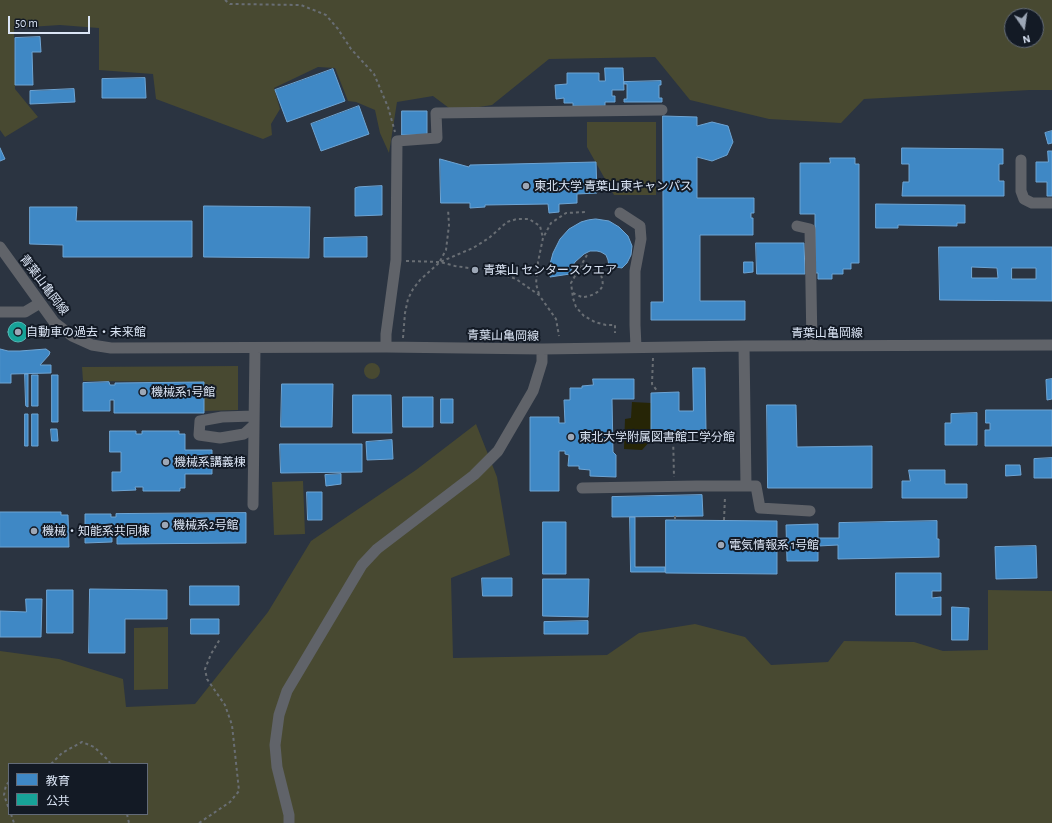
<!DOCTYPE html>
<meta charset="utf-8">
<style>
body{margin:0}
#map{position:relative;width:1052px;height:823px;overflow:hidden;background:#2b3441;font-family:"Alegreya Sans","Noto Sans JP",sans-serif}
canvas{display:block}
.legend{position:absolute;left:8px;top:763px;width:140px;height:52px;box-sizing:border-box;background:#131a25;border:1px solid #636b78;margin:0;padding:5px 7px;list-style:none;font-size:12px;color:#dbe5f5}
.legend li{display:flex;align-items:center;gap:8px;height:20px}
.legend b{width:20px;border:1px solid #636b78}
.north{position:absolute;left:1004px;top:8px;width:40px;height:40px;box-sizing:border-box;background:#131a25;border:1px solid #636b78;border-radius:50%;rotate:167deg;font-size:11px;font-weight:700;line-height:16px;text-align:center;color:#dbe5f5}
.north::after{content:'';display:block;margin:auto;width:14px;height:18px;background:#9da7b6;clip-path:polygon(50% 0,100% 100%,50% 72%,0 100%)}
.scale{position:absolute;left:8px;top:16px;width:82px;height:18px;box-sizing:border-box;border:2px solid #dbe5f5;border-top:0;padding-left:5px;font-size:12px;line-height:14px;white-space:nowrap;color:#dbe5f5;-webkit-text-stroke:3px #131a25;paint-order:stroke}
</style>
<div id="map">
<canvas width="1052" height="823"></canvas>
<ul class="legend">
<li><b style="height:11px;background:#3f88c5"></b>教育</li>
<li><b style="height:11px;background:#17a398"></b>公共</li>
</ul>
<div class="north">N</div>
<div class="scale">50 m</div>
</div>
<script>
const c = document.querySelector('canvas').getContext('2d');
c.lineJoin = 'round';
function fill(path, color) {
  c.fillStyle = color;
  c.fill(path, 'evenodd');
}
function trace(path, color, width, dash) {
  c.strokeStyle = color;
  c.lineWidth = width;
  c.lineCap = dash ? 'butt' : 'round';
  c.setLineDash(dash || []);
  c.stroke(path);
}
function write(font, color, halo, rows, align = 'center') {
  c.font = font + ' "Alegreya Sans","Noto Sans JP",sans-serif';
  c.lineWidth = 4;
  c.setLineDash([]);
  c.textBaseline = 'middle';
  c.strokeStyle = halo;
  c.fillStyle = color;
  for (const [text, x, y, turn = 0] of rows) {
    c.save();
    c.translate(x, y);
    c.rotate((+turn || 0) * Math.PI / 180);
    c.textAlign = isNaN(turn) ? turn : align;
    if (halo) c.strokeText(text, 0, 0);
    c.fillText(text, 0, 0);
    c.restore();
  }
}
fill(new Path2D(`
 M0,0H1052V90H1030L864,99L841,123L769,119L690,100L655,57L549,59L492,105L453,111L433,96L397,102L389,153L380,133L375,110L356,102L348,101L335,68L318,67L274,88L280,109L271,124L272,135L263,139L156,99L153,74L99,70V28L60,25L14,28L15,89L38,117L5,137L0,130ZM1012,16H1036V40H1012Z
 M587,122H656V195H614L587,147Z
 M364 371a8 8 0 1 1 16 0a8 8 0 1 1-16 0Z
 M238,366V410L204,411L203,382L83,381L82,367Z
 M476,424L497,477L510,555L451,578L453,658L607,655L639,633L695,624L745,637L771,665L828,662L844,641L914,642L943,651L988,650V590L1052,591V823H0V651L59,659L123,679L126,707L195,704L268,612L311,541L416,470ZM9,764H147V814H9Z
 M303,481L305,534L274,535L272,482Z
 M168,627V689L134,690V628Z`), '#484931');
fill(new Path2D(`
 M632,402L651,403V440L642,450L624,449L625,419L631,418Z`), '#262506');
const schools = new Path2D(`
 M40,37L41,52H32L33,85H15V38Z
 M605,68H623L624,90H612V96H615V102H605V106H573V103H564V98L556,99L555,85L567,84V73H599V81H605Z
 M333,69L345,101L287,122L275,90Z
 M145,78L146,98H102V79Z
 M661,81V85H659V98H662V102H624V99H627V84H624V82Z
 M74,89L75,102L30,104V91Z
 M359,106L369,134L321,151L311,124Z
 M402,111H427V135H402Z
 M663,116L697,117V126L712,122L728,126L733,142L727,155L712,161L697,157V198H754V213H751V218H753V235H700V301H745V320H651V302H663Z
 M1052,131V143L1048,144L1045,133Z
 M0,148L5,159L0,161Z
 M902,148L1003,149V164H999V181H1004V196H902L903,182H909V164H902Z
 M1048,151H1052V196H1047V182H1036V162H1048Z
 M830,158H855V164H859V263H851V269H843V274H832V279H818V273H815V214H800V163H830Z
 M440,159L469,167L470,165L596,162L597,193L577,194V203L559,204V212L549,213L548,204L485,205V207L470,208V203H441Z
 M382,186V215L355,216V188L358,187Z
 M876,204L965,205V223H957V226L898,225V228H876Z
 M204,206L310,207L309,258L204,257Z
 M30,207H77L76,221H192V257H63V245L30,244Z
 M596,219L609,221L619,227L628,236L632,246L631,255L627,263L622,268L609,266L608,260L606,255L601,252L597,251H590L584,254L575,262L572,267L570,274L550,277V264L553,253L560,239L569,229L581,222L588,220Z
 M367,237V257H324V238Z
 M756,243H804L805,274H757Z
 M939,247H1052V301L940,300ZM972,267L997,268L998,278H972ZM1012,268H1036V279H1012Z
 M744,262H753V272L744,273Z
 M0,349L8,351H20L46,349L50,352L49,355L40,365H51V373L11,374V383H0Z
 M693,368H705L706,431L651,432V393L679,392V411H693Z
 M25,374H28V407L26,406Z
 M32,375H38V406H32Z
 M52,375H58V422H52Z
 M593,379H634V399H612L613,452L616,455V477L590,476V470L579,469V466H568L569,455L565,454V451H559V491H530V417H559V423H565L564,400H570V388H582V386L593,385Z
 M1052,379V399L1047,400L1046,380Z
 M109,382L110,385H115V383L204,382V413H114V400H110V411H83V383Z
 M282,384H333L332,427H281Z
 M353,395H391L392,433H353Z
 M403,397H433V427H403Z
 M441,399H453V423H441Z
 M767,405H796L797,447L872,446V488H768Z
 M986,410H1052V446H985V430H990V423H986Z
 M977,413V445H945V423H951V414Z
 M25,414H28V446H25Z
 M32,414H38V446H32Z
 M51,429H57L58,441H52Z
 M110,431H136V434H142V431H179V434H185V450H212V474H185V488H180V491H143V487H135L136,490L112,491V472H121V452H110Z
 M392,440L393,459L367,460L366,442Z
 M280,444H362V472L281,473Z
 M1052,458V478H1034V459Z
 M1006,465H1020L1021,475L1006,476Z
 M909,470H945V484H967V498H902V481H910Z
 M341,474V484L326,486L325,475Z
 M307,492H322V520H308Z
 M702,495L703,516L612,517V497Z
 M0,512H61V515H68L69,547H0Z
 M246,513V543L117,544V532H112V542L85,543V514H111V517H116V514Z
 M630,517H635V567H665V572H631Z
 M666,520L777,521V574L666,573Z
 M937,521V539H939V557L838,559V545L818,546V561H787L786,525L818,524V538H839V523Z
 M543,522H566V574H543Z
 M1036,546L1037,578L996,579L995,547Z
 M896,573H941V591H932V598L941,597V615H896Z
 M482,578H512V596H483Z
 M543,579H589L588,617L543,616Z
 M190,586H239V605H190Z
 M90,589L167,590V619H125V653H89Z
 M47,590H73V633H47Z
 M26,599H42L41,637H0V611L26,612Z
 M952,607L969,608L968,640H952Z
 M191,619H219V634H191Z
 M588,621V634H544V622Z`);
fill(schools, '#3f88c5');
trace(schools, '#6ea4d3', 1);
const public = new Path2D(`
 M8 332a10 10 0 1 1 20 0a10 10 0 1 1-20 0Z`);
fill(public, '#17a398');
trace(public, '#52b7b4', 1);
trace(new Path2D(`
 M225,0L230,4L301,5L326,15L338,29L351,49L374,74L388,107L395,132
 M587,255L571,283L573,298L576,307L584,316L595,322L606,325H615V333
 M406,261L440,262L455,266L497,272L516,279L539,295L556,319L559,336
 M440,261L446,250L449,225L448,209
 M573,293C575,294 579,296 582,297C589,297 599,293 602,287C604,282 601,276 600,271C592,265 589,263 580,268
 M539,294L536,284L538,262L543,238L551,223L566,213L586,212
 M403,338L405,313L408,299L413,289L420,280L440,262L473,248L489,238L507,222L517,219H529L540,226L543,238
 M653,358L652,384L658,392
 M658,431L659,434H673L674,477
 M675,516V520
 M724,520L725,497
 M51,764L62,753L82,742L94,747L109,761L110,764
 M9,782L6,785L4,795L9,809
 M11,814L14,823
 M127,814L129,823
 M199,823L230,802L239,791L232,725L225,705L207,679L205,669L211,654L220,639`), '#696e74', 2, [3, 3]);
trace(new Path2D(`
 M1021,160V191L1024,199L1032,203H1052
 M620,213L640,226L641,239L635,271V325L636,347
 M797,226L810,229L812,346
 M0,247L54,322L72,336L92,345L111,348L386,347L542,349L744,346L1052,345
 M0,312H25L40,303
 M386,347V334L396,260L397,141L437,138L436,113L662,110
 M254,425L244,434L220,438L199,435L200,421L222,417L254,416
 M746,486H756L760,508L810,511
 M582,488L697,486H746L744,346
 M253,505L255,348
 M289,823V815L277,767L275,745L279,715L287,691L362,565L377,549L398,533L474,475L498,451L533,391L542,362V349`), '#606369', 11);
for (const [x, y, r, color] of [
 [526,186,4,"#9da7b6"],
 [475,270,4,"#9da7b6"],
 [18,332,4,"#9da7b6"],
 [143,392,4,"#9da7b6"],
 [571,437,4,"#9da7b6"],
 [166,462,4,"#9da7b6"],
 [165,525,4,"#9da7b6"],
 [34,531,4,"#9da7b6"],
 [721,545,4,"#9da7b6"]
]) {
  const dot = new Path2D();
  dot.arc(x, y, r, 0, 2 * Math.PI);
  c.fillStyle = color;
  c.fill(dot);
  trace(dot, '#131a25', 1.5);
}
write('12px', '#dbe5f5', '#131a25', [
 ["東北大学 青葉山東キャンパス",534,186],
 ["青葉山 センタースクエア",483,270],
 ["自動車の過去・未来館",26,332],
 ["機械系1号館",151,392],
 ["東北大学附属図書館工学分館",579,437],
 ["機械系講義棟",174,462],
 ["機械系2号館",173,525],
 ["機械・知能系共同棟",42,531],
 ["電気情報系 1号館",729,545]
], 'left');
write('12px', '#dbe5f5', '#131a25', [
 ["青葉山亀岡線",44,285,53],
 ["青葉山亀岡線",827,333],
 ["青葉山亀岡線",503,336,1]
]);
</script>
